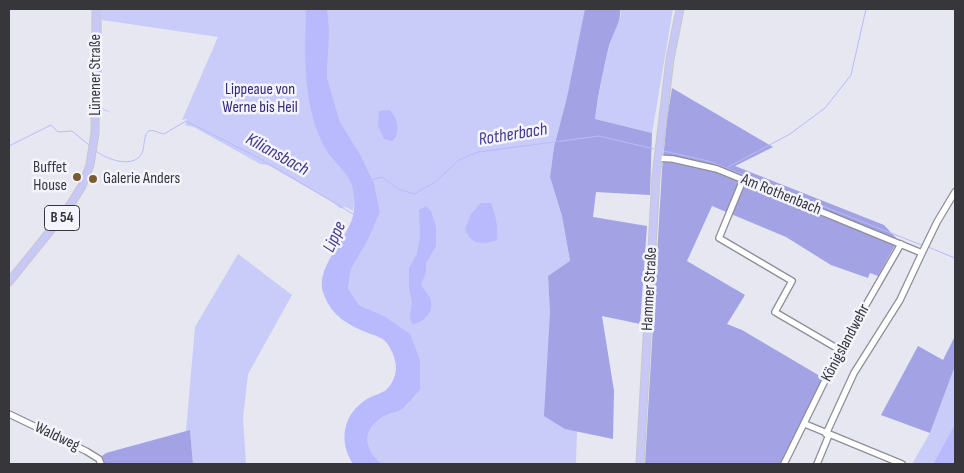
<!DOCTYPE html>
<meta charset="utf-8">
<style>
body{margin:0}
#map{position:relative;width:964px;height:473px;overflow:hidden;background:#e6e7f0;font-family:"Sofia Sans Condensed",sans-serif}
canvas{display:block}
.frame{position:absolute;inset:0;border:10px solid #37373b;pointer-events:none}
</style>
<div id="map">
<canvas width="964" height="473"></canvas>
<div class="frame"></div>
</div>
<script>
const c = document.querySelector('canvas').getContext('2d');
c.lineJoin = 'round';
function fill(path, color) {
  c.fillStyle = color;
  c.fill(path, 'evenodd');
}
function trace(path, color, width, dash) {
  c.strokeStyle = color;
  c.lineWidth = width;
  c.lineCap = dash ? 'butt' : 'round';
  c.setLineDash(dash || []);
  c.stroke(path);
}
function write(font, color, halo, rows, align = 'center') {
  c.font = font + ' "Sofia Sans Condensed",sans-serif';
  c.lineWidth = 5;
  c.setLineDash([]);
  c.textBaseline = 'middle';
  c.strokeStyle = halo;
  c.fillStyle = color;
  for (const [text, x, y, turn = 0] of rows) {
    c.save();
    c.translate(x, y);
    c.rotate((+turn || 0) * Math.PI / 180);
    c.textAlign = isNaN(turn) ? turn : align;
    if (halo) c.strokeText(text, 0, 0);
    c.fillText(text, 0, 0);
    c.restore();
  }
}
fill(new Path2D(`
 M98,9H618L621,19L620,9H673L652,133L595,119L603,70L611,41L566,100L554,147L550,177L562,216L570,262L548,276L550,313L565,429L577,431L576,464H382C364,449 361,431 383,417C388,413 396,413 401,410C408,406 414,396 420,390L384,316L359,305L348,288L351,269L368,240L380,212L374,183L360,154L340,122L327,77L328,51L312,49L359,173L353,211L346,207L340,208L331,201L268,165L260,164L194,127L185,125L187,119L182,120L218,37L102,20V108L113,113L99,109L98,24L101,21L98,16Z
 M238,254L292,295L248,374L243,418L246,464H193L190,430L186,431L195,327Z
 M955,366V424L933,464H912L930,433Z`), '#c9cbf9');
fill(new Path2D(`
 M585,9H620C621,23 613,32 609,46C603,70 598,94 595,119L652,133L650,195L596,192L593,217L647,226L640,324L602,316L614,391L613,439L565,429L544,416L550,313L548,276L570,261L562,216L550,177L554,147L568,93Z
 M672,88L773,147L735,166L884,225L898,240L878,276L870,273L868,278L831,265L786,237L712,206L687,261L745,295L727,324L742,330L825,379L780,464H645L662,170L667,119Z
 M955,336V366L930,433L881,415L918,346L943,360Z
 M190,430L193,464H104L102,456L106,453Z`), '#a2a2e5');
fill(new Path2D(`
 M306,9H327L329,30L327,77L340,122L360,154L374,183L380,212L368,240L351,269L348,288L359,305L384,316L410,334L420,360V390C414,396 408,405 401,410C396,413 388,413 383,417C361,430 364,449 382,464H353C338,441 343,414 367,399C373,395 382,394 387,389C394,382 398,370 395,361C394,355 390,346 385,341C381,337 373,335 368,333C348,325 332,316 324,295C313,269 347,240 353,216C354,211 355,203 354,197C354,174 333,164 324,146C302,103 305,56 306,9Z
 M390,110C397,119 399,125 396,137L392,141L384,139L378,126L379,111Z
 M481,203H491C496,216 498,226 497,240C482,245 471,245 465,229L471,214Z
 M426,206L431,211L436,227V246L426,263V272L421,285C423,289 426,292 429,296C436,308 426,323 412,324L410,318L412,302L409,288V268L417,254L420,236L419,210Z
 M955,424V464H933Z`), '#b9b9fe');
trace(new Path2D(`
 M9,146L51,125L58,132L72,131L89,145
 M96,151C107,160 134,169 142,153C145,147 143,134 149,131C154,129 160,134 164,134L186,121L259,158L353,214
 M664,151L708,161L924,246
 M728,167L790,134L825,108L851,75L866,9
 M371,180L382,177L398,189L414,194L435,182L459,160L478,152L599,136L654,149
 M928,247L955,258`), '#b9b9fe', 1);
const minor = new Path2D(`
 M658,158L673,159L717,169L922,253L937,222L955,192
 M743,180L719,238L792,281L775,312L840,350
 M9,414L86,451L99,459L101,464
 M805,424L902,464
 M826,434L854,373L900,300L922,253
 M784,464L840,350L901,244
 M817,464L829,435`);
const major = new Path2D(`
 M9,282L67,210L82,186L90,165L95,133L96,9
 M640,464L656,176L670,59L680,9`);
trace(minor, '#8d8e97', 8);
trace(major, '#c7c7c8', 9);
trace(minor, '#fff', 5.5);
trace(major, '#c8c8f6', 7);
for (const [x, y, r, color] of [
 [77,177,5,"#795b2f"],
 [93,179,5,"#795b2f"]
]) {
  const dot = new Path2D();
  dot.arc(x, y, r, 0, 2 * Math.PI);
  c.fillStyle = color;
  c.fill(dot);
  trace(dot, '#f4f4fe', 2);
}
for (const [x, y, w] of [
 [62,218,35]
]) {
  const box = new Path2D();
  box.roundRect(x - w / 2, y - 12.5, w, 25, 4);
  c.fillStyle = '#f4f4fe';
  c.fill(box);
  trace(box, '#37373b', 1);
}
write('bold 15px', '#37373b', null, [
 ["B 54",62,218]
]);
write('16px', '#37373b', '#f4f4fe', [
 ["Lünener Straße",96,75,-90],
 ["Am Rothenbach",781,195,22],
 ["Hammer Straße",650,289,-87],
 ["Königslandwehr",846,343,-62],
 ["Waldweg",57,437,25]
]);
write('16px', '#332976', '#f4f4fe', [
 ["Lippeaue von",260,90],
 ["Werne bis Heil",260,108]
]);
write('16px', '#37373b', '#f4f4fe', [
 ["Buffet",67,168],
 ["House",67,186],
 ["Galerie Anders",103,179,"left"]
], 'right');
write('italic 18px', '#423a89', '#f4f4fe', [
 ["Rotherbach",513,135,-9],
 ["Kiliansbach",277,155,29],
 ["Lippe",335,237,-66]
]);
</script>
